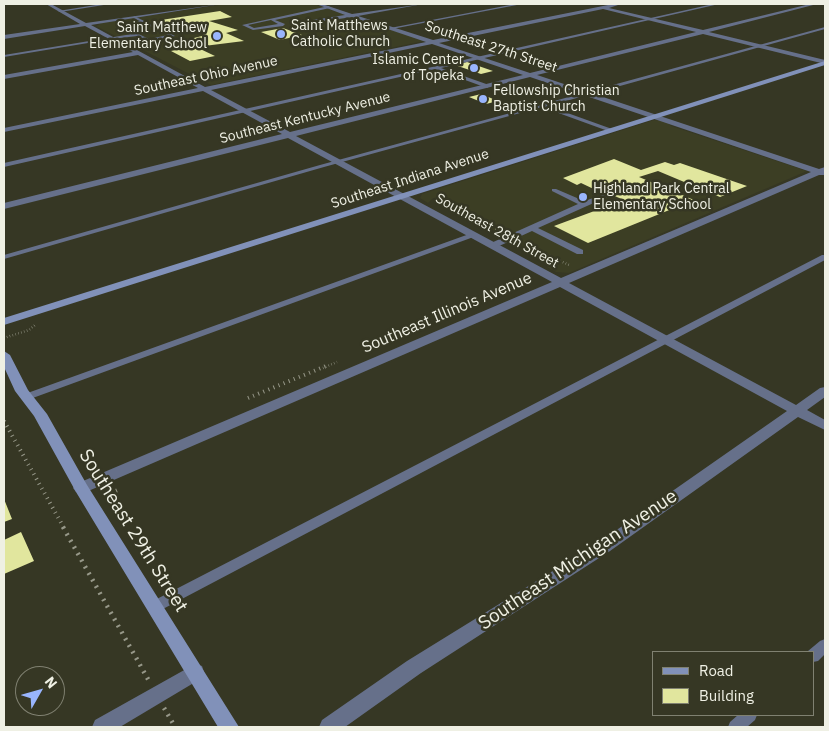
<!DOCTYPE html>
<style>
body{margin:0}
#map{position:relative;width:829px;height:731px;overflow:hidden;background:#363724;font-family:"IBM Plex Sans",sans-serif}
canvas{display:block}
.frame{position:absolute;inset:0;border:5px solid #eff0e4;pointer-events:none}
.legend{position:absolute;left:652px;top:651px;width:162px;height:65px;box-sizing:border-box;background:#363724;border:1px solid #808171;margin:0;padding:6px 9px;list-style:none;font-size:15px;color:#eff0e4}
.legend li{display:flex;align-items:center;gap:10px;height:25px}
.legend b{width:25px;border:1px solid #808171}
.north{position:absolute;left:15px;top:666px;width:50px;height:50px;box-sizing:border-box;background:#363724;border:1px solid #808171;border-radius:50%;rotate:52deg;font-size:14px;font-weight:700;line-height:20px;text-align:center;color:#eff0e4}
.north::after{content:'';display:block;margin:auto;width:18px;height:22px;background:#99b5fd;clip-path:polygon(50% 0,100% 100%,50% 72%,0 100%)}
</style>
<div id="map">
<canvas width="829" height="731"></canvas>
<div class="frame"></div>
<ul class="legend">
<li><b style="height:6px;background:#8191b9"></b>Road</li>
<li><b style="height:14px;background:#e1e69e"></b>Building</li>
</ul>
<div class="north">N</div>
</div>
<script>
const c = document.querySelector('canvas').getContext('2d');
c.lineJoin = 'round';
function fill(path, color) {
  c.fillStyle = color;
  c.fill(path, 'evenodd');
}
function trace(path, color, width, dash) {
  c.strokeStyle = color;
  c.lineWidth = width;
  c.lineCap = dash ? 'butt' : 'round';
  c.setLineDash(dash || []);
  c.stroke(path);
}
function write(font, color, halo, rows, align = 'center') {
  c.font = font + ' "IBM Plex Sans",sans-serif';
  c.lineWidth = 5;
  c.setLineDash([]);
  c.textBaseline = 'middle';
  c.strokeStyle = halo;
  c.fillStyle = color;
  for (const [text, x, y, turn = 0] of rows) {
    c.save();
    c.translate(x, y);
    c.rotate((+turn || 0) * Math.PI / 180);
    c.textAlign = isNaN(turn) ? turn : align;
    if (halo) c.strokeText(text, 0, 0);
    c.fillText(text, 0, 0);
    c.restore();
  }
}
fill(new Path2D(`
 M225,4H314L424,41L211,85L96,26L102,23Z
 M654,120L666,121L671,126L807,171L569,273L556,272L547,267L551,261L433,198L428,203L420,198L422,194Z`), '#3c3e24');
fill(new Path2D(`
 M220,11L232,17L209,21L238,30L226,33L244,41L196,47L215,56L190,61L171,51L176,50L166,45L206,35L187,29L171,31L166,29L183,26H172L161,20Z
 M283,28L302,35L280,40L261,32Z
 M467,62L493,71L481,74L455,65Z
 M481,94L498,101L486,104L469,97Z
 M614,159L641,170L665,162L674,165L680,163L747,186L720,197L658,171L639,177L694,200L588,243L554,226L624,200L603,191L600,192L581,183L577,185L563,178Z
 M4,499L12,519L4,522Z
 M21,532L34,561L4,574V540Z`), '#e1e69e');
trace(new Path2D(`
 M437,198L500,231
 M525,244L569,265
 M4,338L29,330L35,325
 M323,368L337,362`), '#979889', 2.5, [0.5, 2.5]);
trace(new Path2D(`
 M248,398L326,366
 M4,421L64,528
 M111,493L120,489`), '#979889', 4, [1, 4.5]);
trace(new Path2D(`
 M63,527L149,681
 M164,708L175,727`), '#979889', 4.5, [2, 5.5]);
fill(new Path2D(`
 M102,4H110L60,12L58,11Z
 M515,4H522L392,29L390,28Z
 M713,4H719L441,68L489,85L490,86L487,88L435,69L4,167V163Z
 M329,6L330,8L275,20L285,24L283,26L253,30L242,25ZM271,20L278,24L254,28L248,25Z
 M134,16L175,36L124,46L122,44L144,40L137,36L112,39L4,57V55L132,34L117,26L140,21L133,18ZM144,23L168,35L149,39L124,27Z
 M825,27V29L548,106L612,129V131H608L542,107L324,167L4,259V255L320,165Z
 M552,189H556L584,201L603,195L607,197L538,228L583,250V254H577L532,231L497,247H491V243L578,204L552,191Z
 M472,233H475L479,235L30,399L26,400L21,397L22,395Z
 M822,255H825V260L161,610L156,612L151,610L149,606L151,602Z
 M825,639V654L818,661L813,662V652L808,651L820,641Z
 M738,715H757L755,720L747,727H728L730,722Z`), '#66708a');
fill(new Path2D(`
 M46,4H51L86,23L221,4L91,25L205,87L426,42L352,17L291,26L293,23L345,15L316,4H322L352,14L423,4L358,16L433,40L613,4H621L609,8L703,30L810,4H817L709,32L825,60V64L703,34L537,75L819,169L825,167V175H819L569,283L796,405L820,388L825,387V397L807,410L825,420V430L798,417L610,551L421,673L345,727H319L322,720L407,661L598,543L787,411L560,287L86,492L81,493L76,492L73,488L76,484L552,282L288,138L4,209V203L282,134L203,91L4,132V128L198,88L138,55L4,79V75L133,52L85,26L4,39V35L80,24ZM603,9L696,32L530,73L439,43ZM432,44L523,75L290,132L211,90ZM530,77L811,172L561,278L296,136Z
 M195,664L202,666L204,672L202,678L120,727H92L95,720Z`), '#66708a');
fill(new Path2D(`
 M825,61V65L4,325V318Z
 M4,351L10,355L28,390L47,414L87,485L239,727H218L76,492L34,416L15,391L4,367Z`), '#8191b9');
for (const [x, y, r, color] of [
 [281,34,5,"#99b5fd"],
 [217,36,5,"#99b5fd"],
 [474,68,5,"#99b5fd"],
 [483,99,5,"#99b5fd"],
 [583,197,5,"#99b5fd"]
]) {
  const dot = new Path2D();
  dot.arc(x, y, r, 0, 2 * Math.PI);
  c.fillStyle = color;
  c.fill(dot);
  trace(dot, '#363724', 2);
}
write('14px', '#eff0e4', '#363724', [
 ["Saint Matthews",291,26],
 ["Catholic Church",291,42],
 ["Saint Matthew",207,28,"right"],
 ["Elementary School",207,44,"right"],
 ["Islamic Center",464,60,"right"],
 ["of Topeka",464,76,"right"],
 ["Fellowship Christian",493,91],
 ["Baptist Church",493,107],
 ["Highland Park Central",593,189],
 ["Elementary School",593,205]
], 'left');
write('14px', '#eff0e4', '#363724', [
 ["Southeast 27th Street",491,47,18],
 ["Southeast Ohio Avenue",206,76,-12],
 ["Southeast Kentucky Avenue",305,118,-14],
 ["Southeast Indiana Avenue",410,179,-18],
 ["Southeast 28th Street",497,231,29]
]);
write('16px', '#eff0e4', '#363724', [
 ["Southeast Illinois Avenue",447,313,-23]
]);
write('19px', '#eff0e4', '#363724', [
 ["Southeast 29th Street",133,531,58],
 ["Southeast Michigan Avenue",578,560,-34]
]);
</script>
